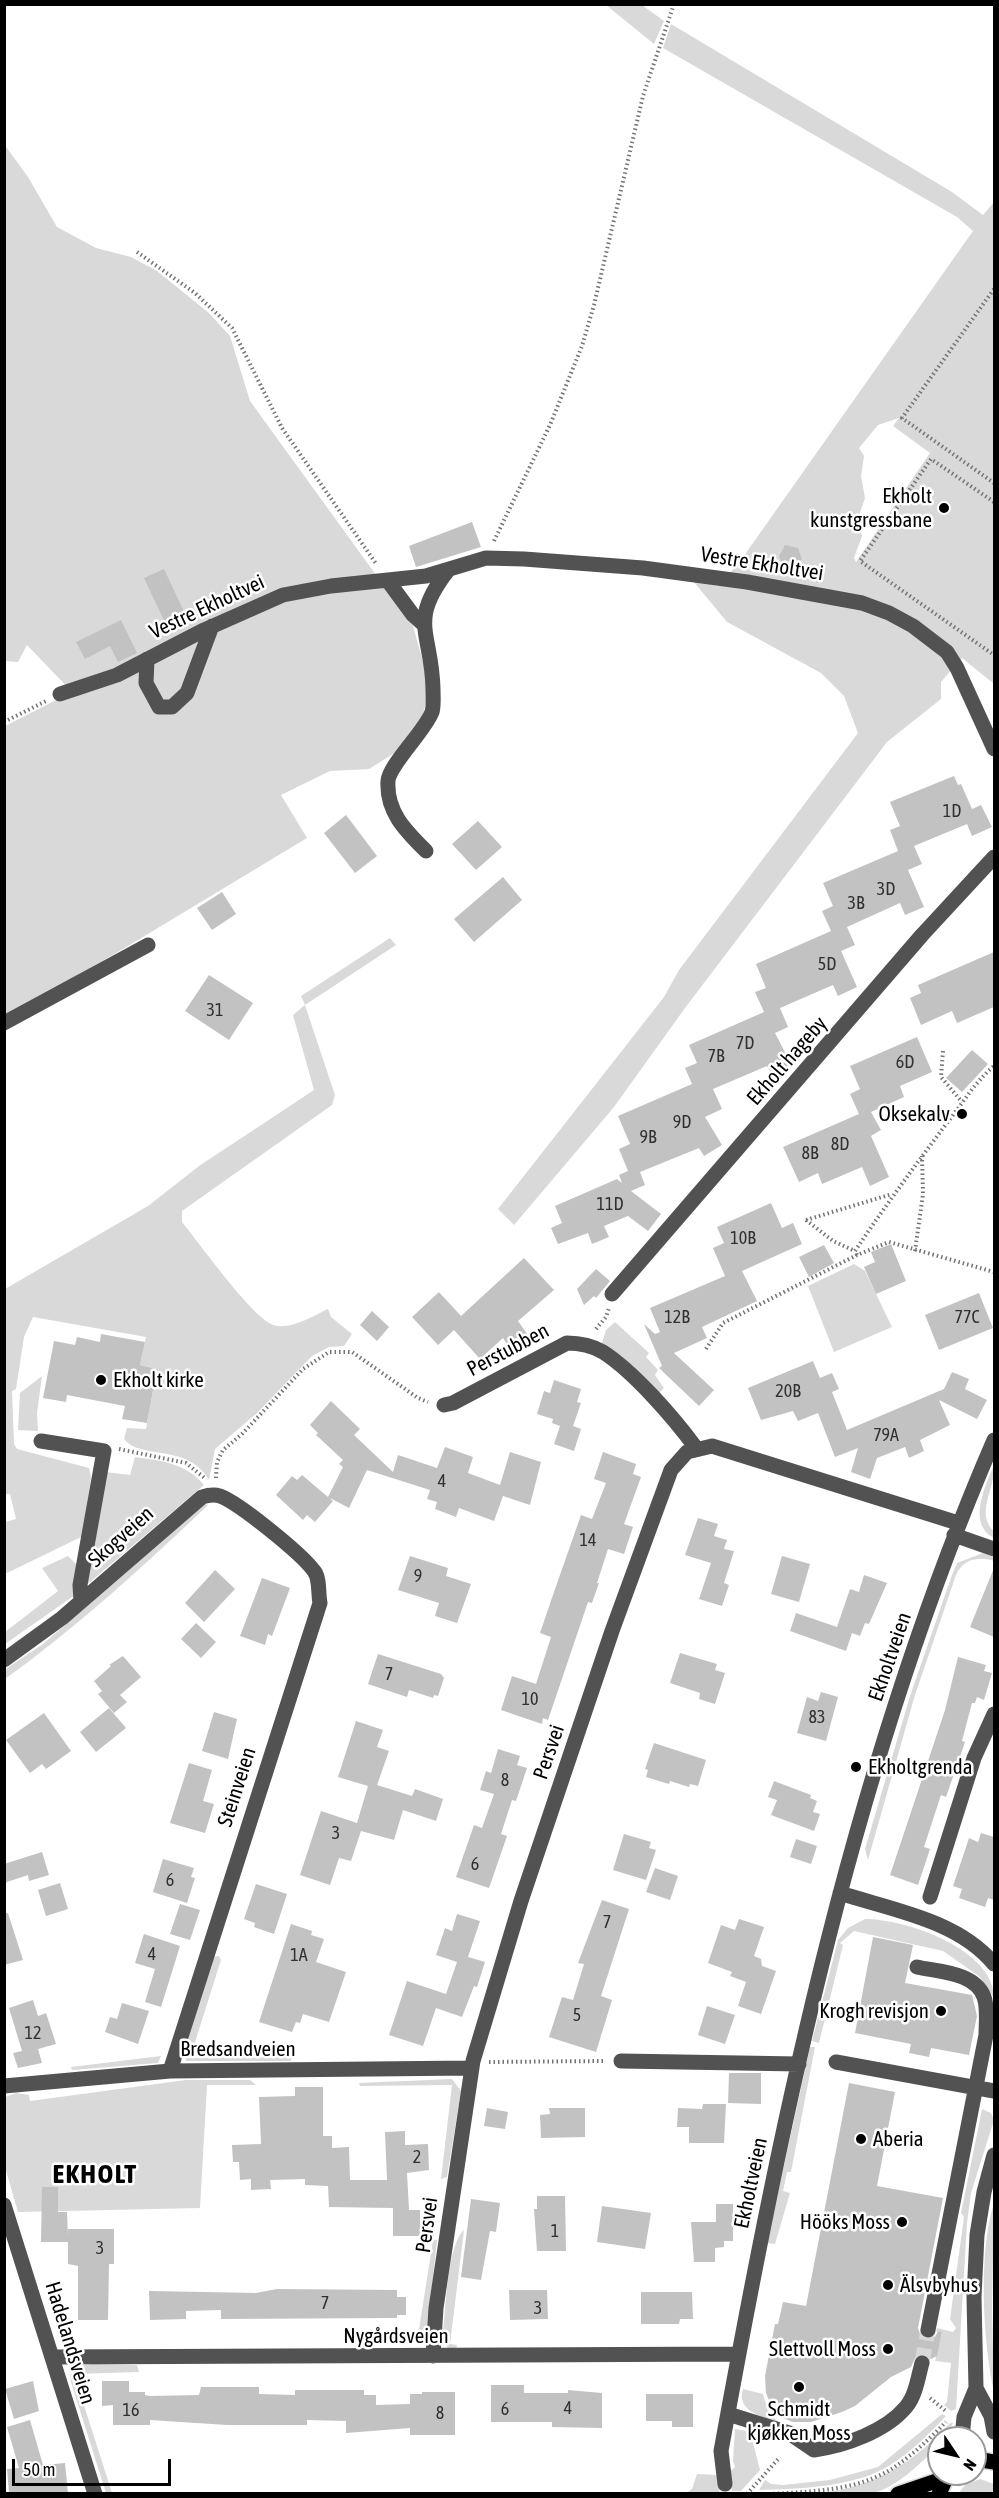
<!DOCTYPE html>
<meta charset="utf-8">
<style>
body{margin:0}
#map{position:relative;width:999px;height:2498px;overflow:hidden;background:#fff;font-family:"Asap Condensed",sans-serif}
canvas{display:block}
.frame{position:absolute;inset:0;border:6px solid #000;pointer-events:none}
.north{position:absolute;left:927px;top:2426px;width:60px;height:60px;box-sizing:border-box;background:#fff;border:2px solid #999;border-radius:50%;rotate:125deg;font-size:16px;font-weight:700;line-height:24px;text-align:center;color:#000}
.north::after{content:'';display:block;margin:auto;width:21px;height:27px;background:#000;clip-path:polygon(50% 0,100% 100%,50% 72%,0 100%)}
.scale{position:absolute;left:12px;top:2459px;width:159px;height:27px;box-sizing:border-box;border:3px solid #000;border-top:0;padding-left:8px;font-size:18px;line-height:21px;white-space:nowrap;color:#000;-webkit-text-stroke:4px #fff;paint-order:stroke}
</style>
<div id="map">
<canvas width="999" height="2498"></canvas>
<div class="frame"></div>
<div class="north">N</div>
<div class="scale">50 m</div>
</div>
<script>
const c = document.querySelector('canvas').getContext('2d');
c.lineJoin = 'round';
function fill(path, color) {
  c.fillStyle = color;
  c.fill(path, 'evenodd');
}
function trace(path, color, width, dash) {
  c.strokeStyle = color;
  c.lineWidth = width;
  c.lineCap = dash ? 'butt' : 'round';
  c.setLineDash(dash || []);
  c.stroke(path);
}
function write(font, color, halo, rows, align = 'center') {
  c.font = font + ' "Asap Condensed",sans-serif';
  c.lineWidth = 5;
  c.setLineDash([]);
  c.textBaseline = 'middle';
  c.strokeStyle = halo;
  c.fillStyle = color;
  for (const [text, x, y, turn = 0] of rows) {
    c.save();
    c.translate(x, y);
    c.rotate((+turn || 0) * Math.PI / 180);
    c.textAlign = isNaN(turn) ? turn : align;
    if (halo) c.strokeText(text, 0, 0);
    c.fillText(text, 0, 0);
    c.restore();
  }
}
fill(new Path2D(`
 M606,5H642L664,21L654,44Z
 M671,24L952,192L983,215L994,202V684L962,658L941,682V699L887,742L685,1008L614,1107L514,1225L498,1209L664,997L679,970L858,733L844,696L821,673L727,622L693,581L719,586L741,560L973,231L957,217L663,48ZM899,418L893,426L930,453L856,562L854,558L862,536L857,521L865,498L861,476L864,456L859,448L878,425Z
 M4,144L28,177L57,227L96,248L131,257L157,271L209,313L230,336L250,401L413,626L430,687L421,722L401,749L369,769L330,771L281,795L307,838L123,949L5,1017V726L72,692L27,645L18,662L5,661Z
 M390,938L396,945L305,1005L335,1095L332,1105L182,1211V1222C200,1244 249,1313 271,1324C288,1332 313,1316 328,1309L331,1317L352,1334L344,1346L329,1347L312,1356L257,1413L215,1449L209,1480C188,1443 140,1460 124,1439L127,1428L146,1429L157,1369L140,1365L146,1337L33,1317L24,1337L16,1389L12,1391L14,1444L17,1449L89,1468L91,1477L83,1536L5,1574V1522L16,1519L10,1494H4L5,1289L148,1206L199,1166L314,1090L293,1015L305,1005L301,996Z
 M854,1264L865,1271L892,1327L834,1352L808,1286Z
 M615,1322L649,1353L646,1357L658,1370L655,1375L664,1388L658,1394L602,1343L606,1330Z
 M42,1376L37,1413L38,1431L18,1430L20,1393Z
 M135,1457C162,1461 186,1463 204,1485L83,1588L106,1472L130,1475Z
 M994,1465C995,1492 975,1511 994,1532V1538C967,1524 985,1486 994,1465Z
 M205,1504L208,1505C143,1567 77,1627 5,1679L4,1670L43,1644Z
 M983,1553L994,1557V1561C979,1556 963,1559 956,1575L915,1695L868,1860L865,1849L910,1696L952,1575L957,1563Z
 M68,1556L79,1567L75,1595L5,1644V1632L58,1591L42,1568Z
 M865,1919C906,1919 994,1949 994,1998L980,1977L943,1951L854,1931L840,1943L843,1945L819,2043L812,2041L838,1940L848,1928Z
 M219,1956L221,1960L190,2058L291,2057V2061H186L185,2048L213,1957Z
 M810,2047H815L791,2172H787L783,2191L790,2193L775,2244L767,2243Z
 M161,2056L158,2063L72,2070L71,2067Z
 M452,2079L461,2091L447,2177L441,2179L452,2085L360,2086L359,2083Z
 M186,2080H250L256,2085H207L200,2208L18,2212L5,2167V2097L16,2093L29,2095L30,2101Z
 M982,2109L991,2113L994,2120L971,2193L967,2223L956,2409L951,2411L944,2405L947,2402L951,2363L935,2361L942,2333L936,2331L937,2328L953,2332L956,2328L950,2319L964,2217L961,2213Z
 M994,2203L992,2309L994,2392C983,2342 978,2252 994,2203Z
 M464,2230L450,2344L457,2345L456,2349L449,2350L444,2342L443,2332C446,2309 447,2245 464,2230Z
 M433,2240H437L427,2333L422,2340L417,2342Z
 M92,2364L137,2365L139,2372L74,2374L112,2493H106L71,2382L70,2375L80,2366Z
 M743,2389L763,2394L768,2411L778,2422C762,2417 736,2411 743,2389Z
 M942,2414L946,2416C929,2434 911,2452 890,2465C857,2487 798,2489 759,2490L765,2480L771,2484L783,2485L830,2480L878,2467Z
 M950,2423H953L945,2438H939V2445C921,2463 896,2489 869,2494C853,2496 833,2494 817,2493C871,2489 914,2463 950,2423Z
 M735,2429L785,2437L752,2439L760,2470L741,2491H732L728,2473L735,2467L733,2461Z
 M697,2474L718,2475L722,2487L719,2492L685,2494L692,2489Z
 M980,2479L994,2484V2493H959L965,2485Z`), '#d9d9d9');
fill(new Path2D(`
 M472,522L481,547L416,567L409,546Z
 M785,545L798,548L802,559L795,569L783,567L779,556Z
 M164,569L188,620L168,629L144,578Z
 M121,620L137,653L118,662L110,646L85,659L76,642Z
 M954,776L958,785L961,784L972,809L981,805L992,827L972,836L967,824L914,846L922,864L908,870L924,907L905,915L900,903L847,927L855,945L841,951L857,987L838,996L833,985L780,1008L788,1027L775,1033L791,1064L772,1074L767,1066L713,1089L722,1109L705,1117L722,1145L704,1156L699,1148L640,1172L645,1185L631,1191L661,1214L648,1231L628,1216L604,1226L609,1237L592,1244L588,1233L558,1244L551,1228L562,1223L555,1206L617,1179L622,1183L619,1175L628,1171L619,1149L630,1144L618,1116L692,1084L685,1068L697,1063L689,1045L764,1012L755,992L766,988L756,964L831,931L822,911L833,906L823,883L898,851L890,830L900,826L890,802Z
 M346,815L377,856L355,873L324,833Z
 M478,821L502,847L476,870L452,844Z
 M503,877L522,900L474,942L454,919Z
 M222,892L236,914L212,930L197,908Z
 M994,952V1007L957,1023L952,1011L921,1025L910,998L921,993L918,985Z
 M209,975L253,1003L229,1040L185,1011Z
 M917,1037L932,1072L900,1086L904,1097L871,1112L881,1130L871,1136L889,1177L870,1186L862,1167L822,1184L818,1173L799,1182L783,1147L859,1114L850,1094L860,1089L850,1066Z
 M972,1050L988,1064L962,1092L946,1078Z
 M771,1203L782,1228L793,1223L802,1244L742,1271L757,1301L702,1327L707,1338L674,1353L714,1390L699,1406L659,1368L662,1366L644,1324L655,1334L660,1332L650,1308L725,1276L713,1248L724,1243L717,1227Z
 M891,1244L906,1281L876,1294L864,1267L875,1262L871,1252Z
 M824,1245L834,1263L809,1277L799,1257Z
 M524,1258L554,1290L518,1321L532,1341L513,1353L503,1338L480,1359L454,1330L438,1345L412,1317L439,1292L461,1316Z
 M596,1269L610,1281L596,1298L594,1296L584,1305L577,1289Z
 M979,1293L993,1328L939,1350L925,1315Z
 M372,1311L389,1327L377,1341L360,1325Z
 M101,1334L145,1342L140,1365L157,1369L147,1423L122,1419L125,1406L67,1395L66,1402L43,1398L54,1341L75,1345L77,1337L100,1342Z
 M813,1361L820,1378L832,1373L839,1389L832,1392L847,1430L944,1389L952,1372L969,1379L965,1389L987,1400L977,1419L939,1400L950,1425L920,1440L924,1451L909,1458L905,1447L877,1458L870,1479L851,1472L858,1448L835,1457L818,1413L798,1421L793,1411L761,1420L748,1388Z
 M554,1380L581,1389L577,1402L581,1403L573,1426L581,1429L574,1451L554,1444L560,1426L552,1423L553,1419L537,1414L544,1391L550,1393Z
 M331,1401L360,1429L354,1435L393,1472L398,1455L437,1468L445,1447L473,1457L468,1473L500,1485L510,1452L541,1462L530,1505L503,1496L494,1521L459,1508L456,1517L435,1509L437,1502L427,1499L430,1490L367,1470L349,1508L330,1498L333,1501L315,1522L307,1515L303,1520L276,1495L292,1476L297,1480L302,1475L328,1497L343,1467L339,1464L343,1460L316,1435L318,1433L310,1425Z
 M603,1452L636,1464L633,1474L641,1477L624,1524L633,1527L624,1554L608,1549L597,1583H599L592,1603L588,1602L548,1720L543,1718L542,1724L501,1710L512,1676L536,1684L551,1637L540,1633L554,1592L581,1515L592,1519L606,1483L594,1479Z
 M698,1518L718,1524L714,1536L727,1540L724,1549L734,1551L724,1583L729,1585L722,1606L699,1599L711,1563L685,1555Z
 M410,1556L448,1568L446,1576L471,1584L457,1623L435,1616L439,1603L398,1590Z
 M782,1556L810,1564L799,1602L771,1594Z
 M994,1568V1637L970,1627Z
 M215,1570L235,1589L204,1622L185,1603Z
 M864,1575L887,1583L869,1624L865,1623L860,1636L852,1633L846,1651L790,1631L796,1613L837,1627L850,1589L859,1592Z
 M262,1578L290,1588L272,1636L268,1634L265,1645L240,1636Z
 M196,1623L216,1642L201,1658L181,1639Z
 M680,1653L717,1664L715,1670L725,1673L715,1704L699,1699L700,1693L670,1683Z
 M378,1654L441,1674L444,1678L438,1696L434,1695L433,1698L409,1690L407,1697L368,1684Z
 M123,1656L141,1677L120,1695L127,1702L114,1713L98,1694L102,1691L94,1681L111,1666L109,1665Z
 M958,1657L986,1665L984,1671L992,1673L984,1700L977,1697L975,1703H972L962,1741L965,1742L946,1797L941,1795L924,1847L930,1849L918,1885L890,1875L945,1710Z
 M821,1692L838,1697L826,1741L797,1733L807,1697L818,1701Z
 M109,1708L126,1728L96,1752L80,1732Z
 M214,1712L237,1719L228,1759L202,1751Z
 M44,1713L71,1751L46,1769L42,1764L30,1773L6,1740Z
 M356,1721L383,1730L377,1747L389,1751L377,1785L412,1796L415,1789L443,1799L436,1821L403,1810L394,1840L361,1831L351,1861L339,1858L330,1885L300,1875L321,1811L357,1823L368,1786L338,1777Z
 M654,1743L706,1760L698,1786L690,1784L689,1787L670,1781L669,1784L646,1777L648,1770L645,1769Z
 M498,1749L520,1756L517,1765L527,1768L516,1801L512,1800L501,1834L507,1836L489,1888L456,1877L474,1825L482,1828L494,1794L480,1790L486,1771L491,1773Z
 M189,1763L212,1770L203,1801L214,1804L205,1833L170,1823Z
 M774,1781L811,1795L810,1798L817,1801L813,1812L820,1814L814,1831L771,1815L777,1800L768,1797Z
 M981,1833L994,1837V1900L988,1898L985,1907L959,1898L962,1889L953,1886L969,1838L978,1842Z
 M624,1834L651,1842L649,1848L656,1850L646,1880L613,1870Z
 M796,1839L817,1846L811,1864L790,1857Z
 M42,1852L49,1875L29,1881L28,1875L4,1883V1864Z
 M163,1859L194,1868L191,1877L195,1878L187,1903L153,1892Z
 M655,1868L678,1876L670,1900L646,1892Z
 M60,1883L68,1909L46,1916L38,1890Z
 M256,1884L287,1894L274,1934L254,1927L255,1923L244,1919Z
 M602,1900L629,1909L601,1996L612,2000L596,2052L549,2037L562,1997L573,2000L584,1964L578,1963Z
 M180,1904L200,1910L190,1940L170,1934Z
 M8,1913L23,1960L4,1965V1914Z
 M457,1914L480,1921L468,1957L485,1962L477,1987L474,1986L462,2017L436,2008L423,2046L389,2035L407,1981L446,1994L457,1962L436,1955L445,1928L452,1931Z
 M739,1919L764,1927L754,1956L761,1959L762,1966L776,1971L761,2014L738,2006L746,1982L730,1976L732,1972L708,1963L721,1925L735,1930Z
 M291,1924L312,1931L311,1935L324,1939L316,1962L346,1972L329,2022L303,2014L300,2023L296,2022L292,2032L259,2022Z
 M144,1934L180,1946L161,2007L145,2002L155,1969L135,1963Z
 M873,1937L913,1945L905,1983L972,1995L977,2016L969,2055L931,2048L929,2057L909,2053L911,2044L855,2033Z
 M33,2000L38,2016L46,2013L56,2044L38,2049L42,2063L18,2068L13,2053L22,2051L9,2008Z
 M122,2003L149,2011L138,2044L105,2032L110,2017L117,2019Z
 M707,2006L735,2015L725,2044L698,2035Z
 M729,2073H761V2104L728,2103Z
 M849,2083L895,2092L877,2186L943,2198L918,2328L921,2337L927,2340L935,2337L938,2331L942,2332L937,2356L931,2359L924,2354L916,2356L911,2367L891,2377L855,2406L842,2412L811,2422H793L785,2419L773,2409L766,2393L765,2376L775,2324H778L783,2302L806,2306Z
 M295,2087H323V2136H332V2148L349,2147L350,2180H387L385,2132L405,2131V2145L428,2144L429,2170L407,2173L409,2210H420V2236H393V2208L329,2207L328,2186L305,2185V2179L270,2180L271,2189L251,2190V2179L240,2180L239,2162H233L232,2145L261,2144L259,2097L295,2096Z
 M703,2104H726L724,2143H689V2127H677L678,2108L702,2109Z
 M487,2108L508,2112L505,2129L484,2126Z
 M549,2108H585V2137L541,2138L540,2115L550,2114Z
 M42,2187H58V2212H67L68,2236V2229H114V2264H109L108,2320H78V2266L68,2264V2242H41Z
 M537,2196H565L566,2251H537L534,2209H537Z
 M471,2199L500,2203L496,2232L490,2231L481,2280L461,2277Z
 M716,2204H733V2241H724V2247L715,2248V2262H694L691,2222H716Z
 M602,2206L651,2213L645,2249L597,2242Z
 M277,2289L397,2290V2297H406V2315H397V2318L221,2319V2310L186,2311V2319L150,2320L149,2291L256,2293Z
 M509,2290H547L548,2319L510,2320Z
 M641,2292H692L693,2319H680L679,2324H641Z
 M33,2381L39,2411L14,2419L5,2389Z
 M102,2381H129V2392H145V2395L150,2396L199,2395L201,2387H259V2394L295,2395V2390H364V2395H376V2405L410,2404V2394H422V2392H455V2435H410V2428L346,2433V2421L307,2420V2425H227L150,2420V2425H113V2405L102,2406Z
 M491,2385H524V2393H568V2390L602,2393V2428L552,2427V2422H491Z
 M646,2394H693V2427H672V2421H646Z
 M30,2420L43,2465L65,2463L68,2493H9L7,2469L19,2468L7,2427Z`), '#c2c2c2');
trace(new Path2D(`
 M922,2363L928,2330`), '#d9d9d9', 15, [15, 8]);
const major = new Path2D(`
 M975,2459L994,2462
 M898,2494L945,2478
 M939,2494L948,2474`);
trace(major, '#dbdbdb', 18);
trace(new Path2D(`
 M137,252L195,293L232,328L282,428L377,565
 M994,289L902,418L994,483
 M994,502L931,459L860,561L994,655
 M494,541L550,425L582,346L594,305L643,96L674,4
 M4,722L46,701
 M943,1051L941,1077L962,1102
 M806,1220L892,1194
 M806,1220L833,1241L855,1251
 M915,1251L923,1194L922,1156
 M857,1255L855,1251C885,1206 917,1163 950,1119C965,1100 975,1082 994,1066
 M596,1329L606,1317L609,1308
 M706,1349L723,1323L857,1255L889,1242L994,1272
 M119,1449L186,1463L206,1479
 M216,1478L217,1462L223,1450L242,1434L303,1369L329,1352H352L418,1398L428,1402
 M489,2062L604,2061
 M930,2398L947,2412
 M747,2494L780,2457
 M769,2494C803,2492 845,2491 876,2477C902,2466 926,2442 946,2422`), '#747474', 4, [1.5, 3]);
trace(new Path2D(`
 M388,581L413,615L423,624
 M147,659L146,683L159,707H172L187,693L212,626
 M60,694L117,675L204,630L283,595L331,586L426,576L486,558L524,559L643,568L747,582L862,603L889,613L913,626L947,652L957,668L994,749
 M426,851C406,831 386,812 388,781C389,765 425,731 432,712C434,706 433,696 433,689C432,632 407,622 449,569
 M4,1023L148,945
 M612,1294L922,935L994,857
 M444,1405L453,1403L567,1343C580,1343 591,1345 603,1352C634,1372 674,1418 696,1448
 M41,1441L104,1451L80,1585L81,1601
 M954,1535L994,1549
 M4,1660L62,1618L202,1497C208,1495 214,1494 220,1496C239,1503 302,1554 314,1571C320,1578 318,1593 320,1603L170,2071
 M840,1893C892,1910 958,1920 994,1964
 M930,1897L974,1758L994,1714
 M917,1967C938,1972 975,1972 984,1997C988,2007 986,2024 986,2035L928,2330
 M621,2061L799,2064
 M836,2062L994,2091
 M4,2086L170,2071L472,2068
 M4,2205L95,2494
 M433,2356L436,2308L473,2061L521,1901L612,1631L671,1470L687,1452L712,1446L958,1523
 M54,2357L738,2354
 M976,2388L991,2416L994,2432
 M728,2414L789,2433L814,2450C845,2446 886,2431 906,2407C916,2395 918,2377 922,2363
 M962,2438L964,2417L976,2388L974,2297L977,2235L984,2192L994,2155
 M725,2484L721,2451C783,2109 855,1761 994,1440`), '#525252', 15);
trace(major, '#000', 15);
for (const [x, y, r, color] of [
 [944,508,6,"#000"],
 [962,1114,6,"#000"],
 [101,1380,6,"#000"],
 [856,1767,6,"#000"],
 [941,2011,6,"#000"],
 [861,2139,6,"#000"],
 [902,2222,6,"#000"],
 [888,2285,6,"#000"],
 [888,2349,6,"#000"],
 [799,2387,6,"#000"]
]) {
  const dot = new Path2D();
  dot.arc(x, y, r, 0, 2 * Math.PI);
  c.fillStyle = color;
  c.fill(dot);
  trace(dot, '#fff', 2);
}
write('18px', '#303030', null, [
 ["1D",952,811],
 ["3D",886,889],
 ["3B",856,903],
 ["5D",827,964],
 ["31",215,1010],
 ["7D",745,1043],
 ["7B",716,1056],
 ["6D",905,1062],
 ["9D",682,1122],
 ["9B",648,1137],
 ["8D",840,1144],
 ["8B",810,1153],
 ["11D",610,1204],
 ["10B",743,1238],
 ["12B",677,1317],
 ["77C",967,1317],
 ["20B",788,1391],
 ["79A",886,1435],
 ["4",442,1481],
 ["14",588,1540],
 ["9",418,1576],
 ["7",389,1674],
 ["10",530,1699],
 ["83",817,1717],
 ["8",505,1780],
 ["3",336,1833],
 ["6",475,1864],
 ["6",170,1880],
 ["7",607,1922],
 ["4",152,1954],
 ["1A",299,1955],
 ["5",577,2015],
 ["12",33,2033],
 ["2",417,2157],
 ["1",555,2231],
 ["3",100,2248],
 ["7",325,2303],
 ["3",538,2308],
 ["4",568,2408],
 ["6",505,2409],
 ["16",131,2410],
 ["8",440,2413]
]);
write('21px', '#000', '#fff', [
 ["Ekholt",932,496],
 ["kunstgressbane",932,520],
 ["Oksekalv",950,1114],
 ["Ekholt kirke",113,1380,"left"],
 ["Ekholtgrenda",868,1767,"left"],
 ["Krogh revisjon",929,2011],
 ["Aberia",873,2139,"left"],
 ["Hööks Moss",890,2222],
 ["Älsvbyhus",900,2285,"left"],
 ["Slettvoll Moss",876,2349],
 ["Schmidt",799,2409,"center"],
 ["kjøkken Moss",799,2433,"center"]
], 'right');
write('21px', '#000', '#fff', [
 ["Vestre Ekholtvei",762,564,9],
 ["Vestre Ekholtvei",207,607,-25],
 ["Ekholt hageby",787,1061,-49],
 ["Perstubben",508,1350,-28],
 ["Skogveien",121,1537,-42],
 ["Ekholtveien",890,1657,-71],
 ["Persvei",549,1752,-71],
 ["Steinveien",237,1787,-72],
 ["Bredsandveien",238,2049],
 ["Ekholtveien",751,2183,-78],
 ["Persvei",427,2225,-82],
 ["Nygårdsveien",396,2336],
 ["Hadelandsveien",70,2343,73]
]);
c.letterSpacing = '1.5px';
write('bold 27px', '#000', '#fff', [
 ["EKHOLT",95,2174]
]);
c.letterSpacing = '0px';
</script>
